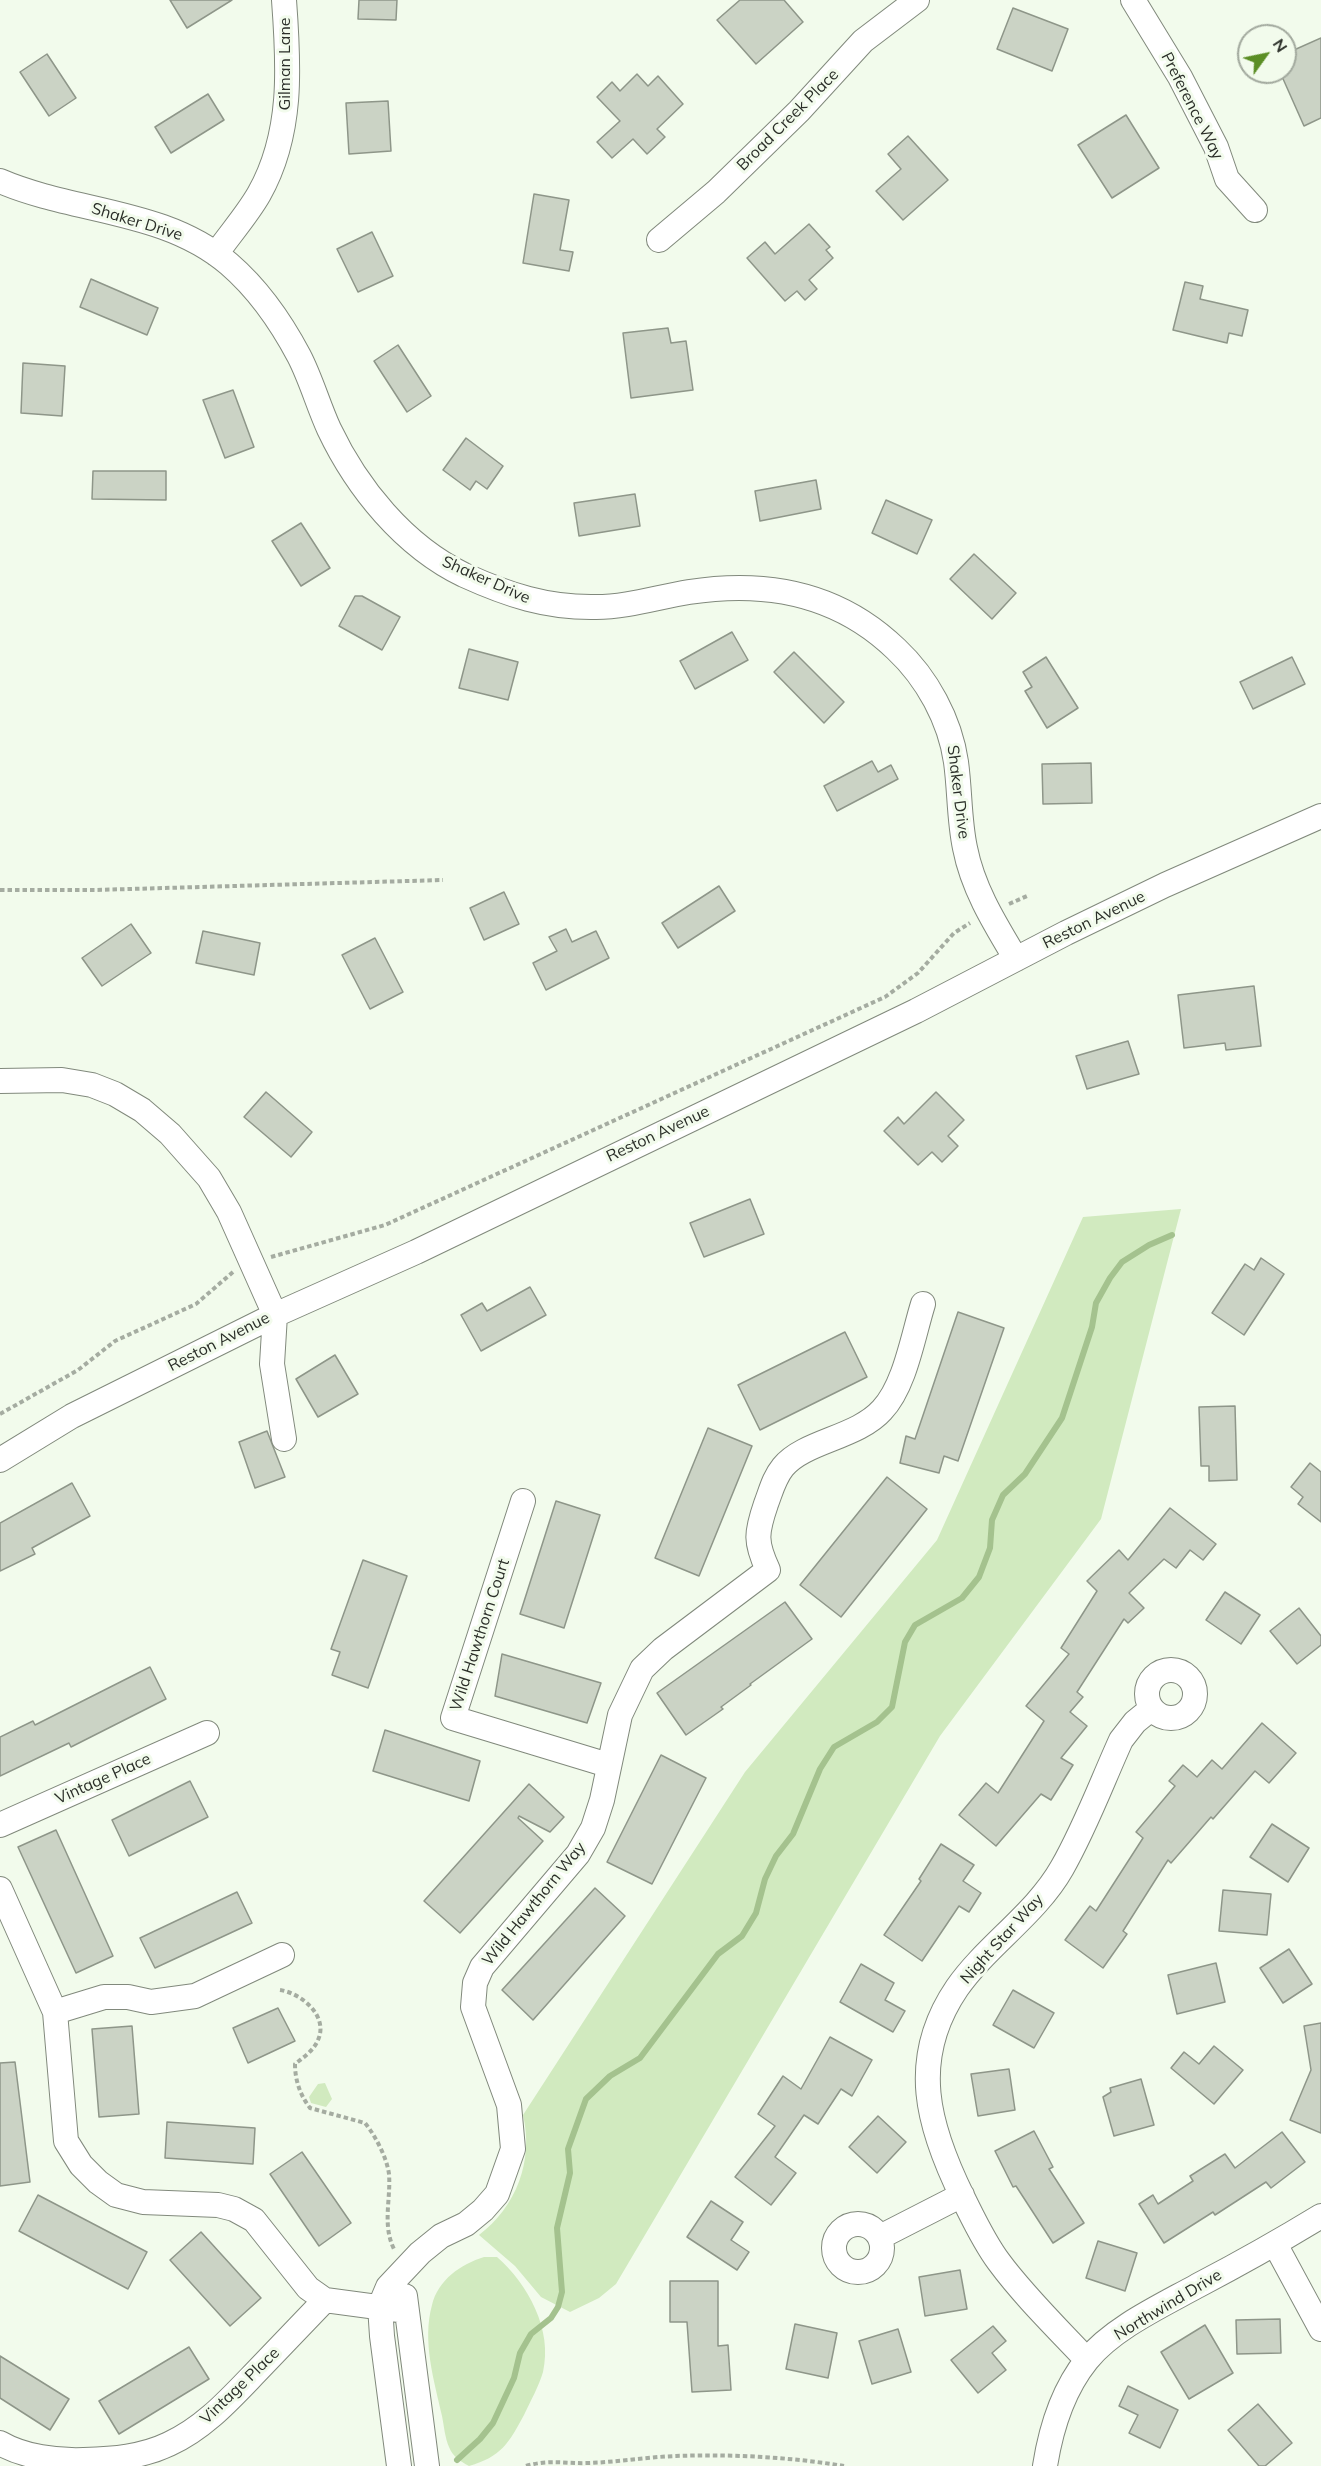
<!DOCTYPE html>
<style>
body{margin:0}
#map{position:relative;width:1321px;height:2466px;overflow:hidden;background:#f2fbec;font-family:Mulish,sans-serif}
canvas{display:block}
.north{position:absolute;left:1237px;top:24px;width:60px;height:60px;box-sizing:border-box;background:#f2fbec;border:2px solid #a2a99e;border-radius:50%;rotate:57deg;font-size:16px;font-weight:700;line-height:24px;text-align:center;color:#2a2e28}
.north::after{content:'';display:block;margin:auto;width:21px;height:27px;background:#5b8e25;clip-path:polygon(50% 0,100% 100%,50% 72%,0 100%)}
</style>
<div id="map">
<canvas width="1321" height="2466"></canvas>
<div class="north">N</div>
</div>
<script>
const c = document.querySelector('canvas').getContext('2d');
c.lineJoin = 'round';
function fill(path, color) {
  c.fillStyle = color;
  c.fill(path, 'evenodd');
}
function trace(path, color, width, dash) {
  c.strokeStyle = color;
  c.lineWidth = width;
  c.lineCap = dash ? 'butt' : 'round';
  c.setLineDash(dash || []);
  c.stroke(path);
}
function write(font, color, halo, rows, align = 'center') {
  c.font = font + ' Mulish,sans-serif';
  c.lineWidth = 6;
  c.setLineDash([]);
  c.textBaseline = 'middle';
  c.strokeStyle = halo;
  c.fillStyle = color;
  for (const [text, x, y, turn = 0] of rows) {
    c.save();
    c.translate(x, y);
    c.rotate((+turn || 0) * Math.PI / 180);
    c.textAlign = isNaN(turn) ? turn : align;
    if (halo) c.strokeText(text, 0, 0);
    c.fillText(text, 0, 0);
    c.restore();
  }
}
fill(new Path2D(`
 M1181,1209L1101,1519L940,1736L616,2284L599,2298L570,2312L541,2297L515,2266L479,2235C516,2207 534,2161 523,2115L745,1772L937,1540L1083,1217Z
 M325,2083L332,2099L326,2107L311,2103L309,2097L318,2084Z
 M484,2257H497C528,2284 553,2330 543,2372C539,2386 530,2402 524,2415C509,2443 501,2457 469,2466C460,2461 453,2457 449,2447C445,2438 444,2426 442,2416C434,2380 422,2341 432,2305C438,2280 461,2264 484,2257Z`), '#d1eabf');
trace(new Path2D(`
 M457,2460L480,2439L493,2423L514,2378L520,2353L531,2334L551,2318L558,2307L562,2292L557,2228L570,2173L568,2149L586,2099L610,2076L640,2058L718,1954L742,1936L756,1913L765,1879L776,1856L793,1834L820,1769L834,1747L877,1722L892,1707L905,1642L915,1625L962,1598L979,1577L990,1548L992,1520L1003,1495L1025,1474L1062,1418L1092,1327L1096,1303L1110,1278L1122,1262L1149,1245L1172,1235`), '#a4c28e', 6);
const building = new Path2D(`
 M170,0H232L187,28Z
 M359,0H397L396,20L358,19Z
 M740,0H784L803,22L756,64L717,20Z
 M1013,8L1068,29L1052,71L997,49Z
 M1321,38V118L1304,126L1280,72H1285V54Z
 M47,54L76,98L49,116L20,72Z
 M637,74L648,86L658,76L683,104L657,129L665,137L647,154L633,139L612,158L597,142L620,121L597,97L612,82L620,91Z
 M208,94L224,120L171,153L155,127Z
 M388,101L391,151L349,154L346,103Z
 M1126,115L1159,168L1112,198L1078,145Z
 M908,136L948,180L903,220L876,191L901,169L888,154Z
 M534,194L569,200L560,250L573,252L569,271L523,263Z
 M809,224L830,247L826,250L833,258L809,280L817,289L805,300L797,291L785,301L747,258L765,242L775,254Z
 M372,232L393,276L358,292L337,249Z
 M91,279L158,308L147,335L80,307Z
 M1185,282L1203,286L1200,299L1248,310L1242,336L1229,333L1227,343L1173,330Z
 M668,328L671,343L686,341L693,390L631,398L623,333Z
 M398,345L431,396L407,412L374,361Z
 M23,363L65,366L62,416L21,413Z
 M233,390L254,447L225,458L203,400Z
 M466,438L503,466L487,489L476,481L470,490L443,470Z
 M93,471H166V500L92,499Z
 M816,480L821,509L760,521L755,491Z
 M635,494L640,526L579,536L574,503Z
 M886,500L932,520L917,554L872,533Z
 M301,523L330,568L301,586L272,541Z
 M974,554L1016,593L992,619L950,579Z
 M355,596H362L400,617L382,650L339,626Z
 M732,632L748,660L695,689L680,661Z
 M469,649L518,662L508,700L459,688Z
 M794,652L844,702L824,723L774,672Z
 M1046,657L1078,708L1047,728L1025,691L1032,687L1023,672Z
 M1292,657L1305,684L1253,709L1240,682Z
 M872,761L878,772L891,765L898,779L837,811L824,786Z
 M1091,763L1092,803L1043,804L1042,764Z
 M719,886L735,911L678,948L662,923Z
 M504,892L519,924L484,940L470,908Z
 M131,924L151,953L102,986L82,958Z
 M566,929L572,942L596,931L609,958L546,990L533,963L557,951L549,937Z
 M203,931L260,943L254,975L196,963Z
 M375,938L403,992L370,1009L342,955Z
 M1254,986L1261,1046L1226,1050L1225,1043L1184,1048L1178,995Z
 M1128,1041L1139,1074L1087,1089L1076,1056Z
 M266,1092L312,1132L291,1157L244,1117Z
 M936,1092L964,1120L948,1136L958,1146L942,1162L932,1152L918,1165L884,1131L898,1117L904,1124Z
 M750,1199L764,1234L704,1257L690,1223Z
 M1261,1258L1284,1274L1244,1335L1212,1313L1245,1264L1254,1270Z
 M530,1287L546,1315L481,1351L461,1315L482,1303L487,1311Z
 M958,1312L1004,1328L958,1461L944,1456L939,1473L900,1463L906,1436L915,1439Z
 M845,1332L867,1377L760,1430L738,1385Z
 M335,1355L358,1394L318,1417L296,1379Z
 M1235,1406L1237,1480L1209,1481V1466H1201L1199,1407Z
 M708,1428L752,1446L699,1576L655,1558Z
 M267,1431L285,1477L255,1488L239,1442Z
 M1310,1463L1321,1472V1522L1298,1504L1303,1497L1291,1487Z
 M887,1477L927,1509L841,1617L800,1585Z
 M72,1483L90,1516L32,1548L35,1554L0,1571V1523Z
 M556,1501L600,1515L564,1628L520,1614Z
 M1170,1508L1216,1544L1203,1560L1190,1550L1176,1568L1164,1559L1129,1593L1144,1608L1128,1623L1124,1619L1077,1692L1083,1697L1070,1712L1087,1726L1061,1758L1073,1765L1051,1800L1041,1794L996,1846L959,1815L986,1783L998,1793L1044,1721L1026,1706L1069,1654L1061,1648L1097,1591L1087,1581L1119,1550L1128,1560Z
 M363,1560L407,1576L368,1688L332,1675L340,1652L331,1649Z
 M1225,1592L1260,1615L1241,1644L1206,1620Z
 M785,1602L812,1639L750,1684L751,1685L721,1707L723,1709L686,1735L657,1693Z
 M1299,1608L1321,1636V1645L1297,1664L1270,1631Z
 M502,1654L601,1683L587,1723L495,1696Z
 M150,1667L166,1699L71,1747L69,1743L0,1776V1737L33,1721L35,1725Z
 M1262,1723L1296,1753L1269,1783L1255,1771L1213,1819L1211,1817L1171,1863L1168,1860L1123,1931L1127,1934L1103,1968L1065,1940L1090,1906L1096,1911L1143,1838L1136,1832L1175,1786L1169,1781L1183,1765L1197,1777L1212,1760L1222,1769Z
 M385,1730L480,1761L469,1801L373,1771Z
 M661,1755L706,1778L652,1884L607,1862Z
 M190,1781L208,1817L129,1856L112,1820Z
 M529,1784L564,1817L550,1832L519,1816L518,1818L543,1841L460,1933L424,1901Z
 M1272,1824L1309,1848L1288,1882L1250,1857Z
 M56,1830L113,1956L76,1973L18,1847Z
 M941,1844L974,1865L963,1881L981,1893L969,1912L959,1906L922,1961L884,1935L921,1881L919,1879Z
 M595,1888L625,1916L533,2020L502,1990Z
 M1223,1890L1271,1894L1267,1935L1219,1931Z
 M237,1892L252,1923L155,1968L140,1938Z
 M1289,1949L1312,1984L1283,2003L1260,1968Z
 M1216,1963L1225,2002L1177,2014L1168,1975Z
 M861,1964L894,1983L885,2000L905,2011L893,2032L840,2002Z
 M1013,1990L1054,2013L1034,2048L993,2025Z
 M278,2008L295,2041L248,2063L233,2028Z
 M1321,2023V2133L1290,2120L1311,2070L1304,2026Z
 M132,2026L139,2114L99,2117L92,2029Z
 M830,2037L872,2060L852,2096L841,2089L818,2124L804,2115L775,2157L796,2173L771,2205L735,2177L775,2126L758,2114L783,2076L801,2089Z
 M1214,2046L1243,2070L1214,2104L1171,2068L1184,2052L1199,2064Z
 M15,2062L30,2182L0,2186V2063Z
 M1009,2069L1015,2110L978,2116L971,2074Z
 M1141,2079L1154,2125L1114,2136L1103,2097L1111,2092L1110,2088Z
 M878,2116L906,2142L877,2173L849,2147Z
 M167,2122L255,2128L253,2164L165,2158Z
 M1034,2131L1053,2167L1049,2169L1084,2223L1053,2243L1016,2186L1013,2187L995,2151Z
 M1282,2132L1305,2162L1271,2188L1266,2182L1215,2215L1213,2212L1164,2243L1139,2204L1153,2195L1158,2204L1193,2181L1190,2176L1225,2154L1235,2168Z
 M302,2152L351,2223L319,2246L270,2174Z
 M38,2195L147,2252L128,2289L19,2231Z
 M711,2201L743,2222L731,2240L749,2252L737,2270L687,2237Z
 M201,2232L261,2298L230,2326L170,2260Z
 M1098,2241L1137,2253L1125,2291L1086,2278Z
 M960,2270L967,2309L925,2316L919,2277Z
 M670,2281H718V2346L728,2345L731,2390L692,2392L687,2322H670Z
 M1280,2319L1281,2353L1237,2354L1236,2320Z
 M795,2324L837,2333L828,2378L786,2369Z
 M1205,2325L1233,2373L1189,2399L1161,2352Z
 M993,2326L1006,2341L992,2353L1006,2370L978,2393L951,2360Z
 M898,2329L911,2372L872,2384L859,2341Z
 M189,2347L209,2379L119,2434L99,2401Z
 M0,2356L69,2399L50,2430L0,2398Z
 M1128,2386L1178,2410L1160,2448L1129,2433L1138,2415L1119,2406Z
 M1258,2404L1292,2443L1265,2466H1259L1228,2430Z`);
fill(building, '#cbd3c5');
trace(building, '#8e9689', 1.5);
const minor = new Path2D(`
 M1133,0L1180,77L1216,147L1227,179L1255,210
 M0,181C74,213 165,209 229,264C258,289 281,322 299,356C311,379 318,405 329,429C357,488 404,546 464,575C508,595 547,608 596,607C627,607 658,597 689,592C766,580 838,593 896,649C927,678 950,720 956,762C960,791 959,820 965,848C973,889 995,924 1016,959
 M659,240L716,192L799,111L863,41L917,0
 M216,254C230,234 247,215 259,194C293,134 289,66 284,0
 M0,1081L62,1080L92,1085L115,1094L142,1110L170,1134L209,1178L229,1212L275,1315L272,1364L284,1439
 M0,1460L72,1416L275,1315L416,1252L916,1011L1066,933L1165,885L1321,816
 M523,1501L453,1718L608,1765
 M1147 1694a24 24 0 1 1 48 0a24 24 0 1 1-48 0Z
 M0,1825L207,1733
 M0,1889L55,2012L66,2141L81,2165L98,2182L116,2195L143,2202L218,2205L234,2209L254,2220L308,2288L325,2300L407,2311
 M55,2012L104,1997H128L151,2002L195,1996L282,1955
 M834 2248a24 24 0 1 1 48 0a24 24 0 1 1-48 0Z
 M880,2237L962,2195
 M1275,2244L1321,2329
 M405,2296L427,2466
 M1087,2360C1058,2329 1024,2296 999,2262C984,2242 974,2220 963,2198C928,2127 908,2060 957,1988C987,1945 1036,1914 1062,1868C1085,1828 1102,1782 1121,1740L1135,1722L1151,1709
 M0,2443C24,2457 57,2461 84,2460C113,2459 142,2457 169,2444C204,2428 229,2400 256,2372C279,2348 302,2324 325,2300
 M399,2466L382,2336L380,2306L388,2287L420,2253L441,2236L466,2224L483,2210L497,2194L513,2149L509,2105L473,2007L475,1983L482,1967L578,1854L593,1828L602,1800L620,1715L642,1669L663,1649L768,1570C755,1542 756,1533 766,1504C771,1491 774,1478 783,1467C804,1441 857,1438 882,1410C905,1386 913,1336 923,1304
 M1045,2466C1051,2428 1062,2391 1087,2360C1113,2328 1161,2306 1197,2286C1239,2264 1280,2241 1321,2216`);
trace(minor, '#81897c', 26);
trace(new Path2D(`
 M0,890H95L443,880
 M1009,904L1027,896
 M271,1257L385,1225L885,997L918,973L954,933L970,923
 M0,1414L78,1370L115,1341L196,1304L233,1272
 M280,1990C301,1993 329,2016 318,2040C314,2050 304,2057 295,2064C295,2080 300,2095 310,2108L365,2123C375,2135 387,2158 389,2174C391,2199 382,2225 394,2249
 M526,2466C550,2459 566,2464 589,2463C618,2462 647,2457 676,2456C731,2454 790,2457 844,2466`), '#a5aca1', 4, [4.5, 3]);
trace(minor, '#fff', 24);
write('16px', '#2a2e28', '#f2fbec', [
 ["Gilman Lane",285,64,-90],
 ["Preference Way",1192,106,63],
 ["Broad Creek Place",788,120,-45],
 ["Shaker Drive",137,222,17],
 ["Shaker Drive",486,580,24],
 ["Shaker Drive",958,792,83],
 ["Reston Avenue",1094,920,-26],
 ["Reston Avenue",658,1134,-25],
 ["Reston Avenue",219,1342,-27],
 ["Wild Hawthorn Court",480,1635,-72],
 ["Vintage Place",103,1779,-24],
 ["Wild Hawthorn Way",534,1904,-51],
 ["Night Star Way",1002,1939,-48],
 ["Northwind Drive",1168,2305,-31],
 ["Vintage Place",240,2386,-44]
]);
</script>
